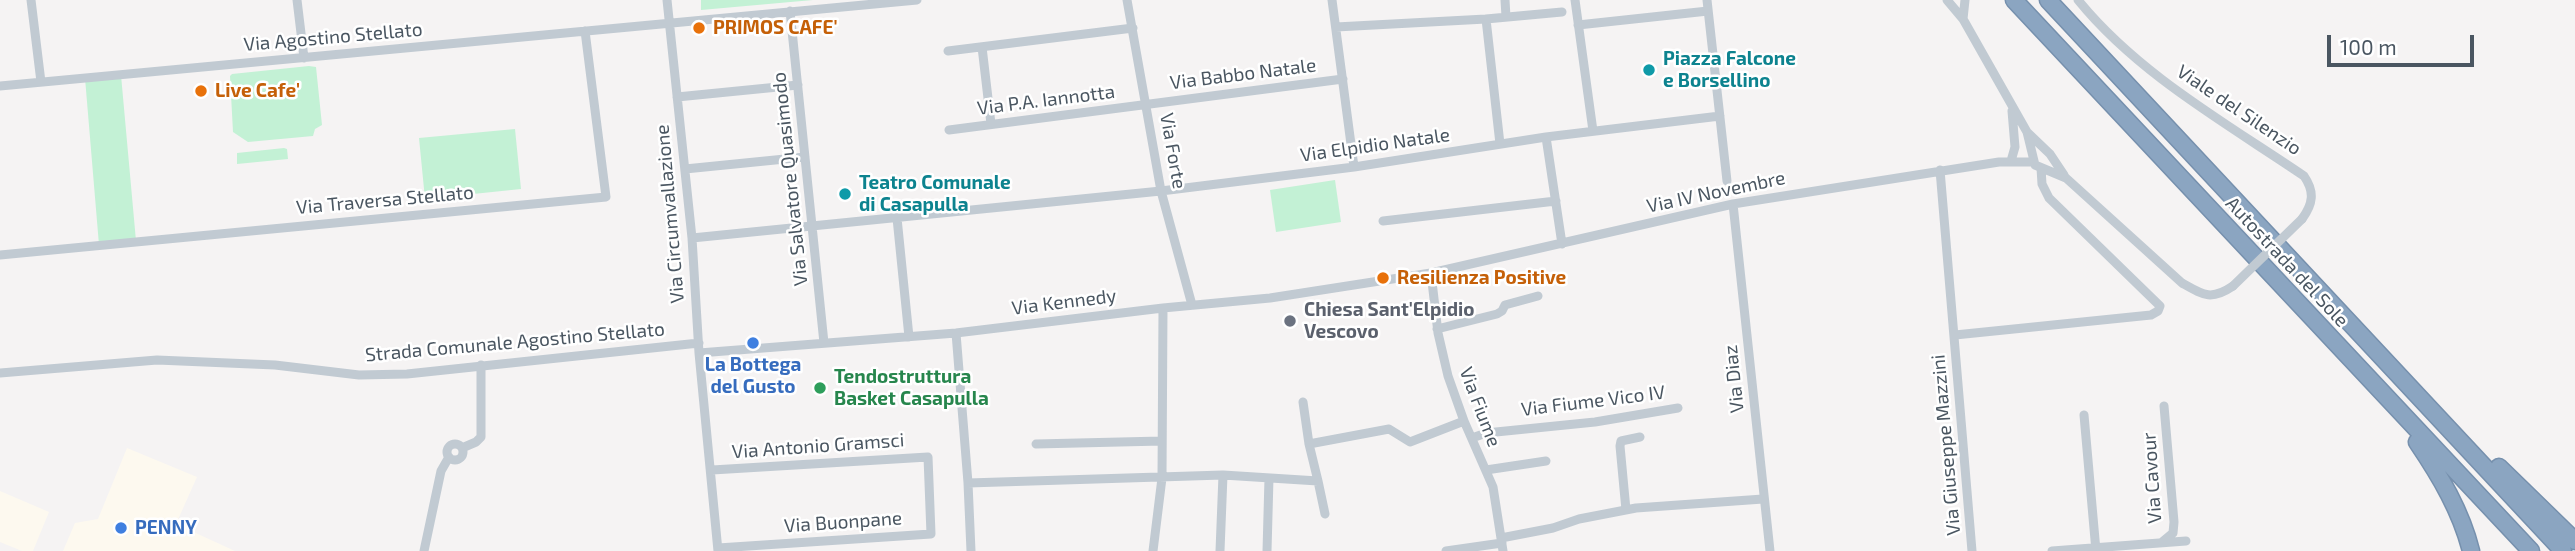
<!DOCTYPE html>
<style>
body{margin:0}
#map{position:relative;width:2575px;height:551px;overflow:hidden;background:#f5f3f3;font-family:"Exo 2",sans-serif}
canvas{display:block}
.scale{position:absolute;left:2327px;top:35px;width:147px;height:32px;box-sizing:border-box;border:4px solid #4a5661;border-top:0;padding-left:9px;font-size:21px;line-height:24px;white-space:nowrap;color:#4a5661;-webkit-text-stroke:5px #fff;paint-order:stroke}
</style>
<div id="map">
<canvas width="2575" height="551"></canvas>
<div class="scale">100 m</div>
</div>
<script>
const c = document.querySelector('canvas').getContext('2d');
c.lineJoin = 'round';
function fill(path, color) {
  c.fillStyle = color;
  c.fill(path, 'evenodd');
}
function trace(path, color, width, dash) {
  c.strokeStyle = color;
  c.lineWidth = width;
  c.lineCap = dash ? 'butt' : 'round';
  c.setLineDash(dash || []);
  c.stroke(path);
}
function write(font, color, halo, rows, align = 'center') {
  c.font = font + ' "Exo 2",sans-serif';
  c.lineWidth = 5;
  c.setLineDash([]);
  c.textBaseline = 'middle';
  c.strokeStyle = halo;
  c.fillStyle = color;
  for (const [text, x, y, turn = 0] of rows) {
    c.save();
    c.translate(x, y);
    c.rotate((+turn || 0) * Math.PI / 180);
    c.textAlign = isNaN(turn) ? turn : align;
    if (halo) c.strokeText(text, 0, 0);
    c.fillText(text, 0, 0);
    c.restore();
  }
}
fill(new Path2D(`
 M127,448L197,477L176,524L235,551H63L75,523L98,519Z
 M0,491L49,512L33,551H22L0,542Z`), '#fdf9ef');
fill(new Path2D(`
 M701,0H813L701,10Z
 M309,66L316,67L322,125L315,129L313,136L248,142L233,132L230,76L232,74Z
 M121,75L136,241L99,245L85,78Z
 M515,129L521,189L425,199L419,138Z
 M284,148L287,149L288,159L237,164V153Z
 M1335,180L1341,222L1276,232L1270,190Z`), '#c3f1d5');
const motorway = new Path2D(`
 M2014,0L2531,551
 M2048,0L2563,551
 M2417,442C2440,476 2461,511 2471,551
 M2499,467L2575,541`);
trace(motorway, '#7690ad', 19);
trace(new Path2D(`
 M31,0L41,82
 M297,0L304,58
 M667,0L692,238L699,353L718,551
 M1127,0L1161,191L1192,305
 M1332,0L1354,167
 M1505,0L1506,17
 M1575,0L1593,131
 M1707,0L1727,181
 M1947,0L1963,19L2027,132L2050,154L2064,175
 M2078,0C2138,74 2226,123 2304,176C2315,192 2313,204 2302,219
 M790,11L824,343
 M1486,19L1500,144
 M1963,19L1965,0
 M1578,25L1708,11
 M1336,27L1486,19L1562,12
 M982,47L991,124
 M948,51L1133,28
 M0,86L917,0
 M677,97L798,85
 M949,130L1343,79
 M2027,132L2035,165L2066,178L2182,283C2203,295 2211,301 2233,286
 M1546,137L1562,244
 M2011,161L2015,147L2012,111
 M685,169L805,157
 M1940,170L1972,551
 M1733,204L1770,551
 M897,218L909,337
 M1383,221L1556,201
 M692,238L1161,191L1354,167L1546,137L1720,116
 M0,255L606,197L585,31
 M1431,273L1438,333L1448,376L1464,421L1493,487L1503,551
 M1437,329L1497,314L1502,311L1505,305L1538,296
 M956,333L968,483L971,551
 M1955,335L2151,315L2158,311L2160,306L2049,198L2042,184L2041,168
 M699,353L956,333L1163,308L1270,298L1431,273L1733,204L1999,162H2034
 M0,373L157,360L275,365L359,375L407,374L699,343
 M1303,402L1309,444L1318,481
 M2084,415L2096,551
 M1472,438L1486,433L1595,422L1678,408
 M1036,444L1162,441
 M1309,444L1389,429L1410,442L1464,421
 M447 452a8 8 0 1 1 16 0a8 8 0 1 1-16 0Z
 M462,448L476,442L481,437V365
 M712,470L928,457L931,534L718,548
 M1486,470L1546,461
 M968,483L1223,475L1318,481L1325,514
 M1626,510L1620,446L1621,441L1640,437
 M1501,538L1553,528L1579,519L1636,508L1763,499
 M2161,543L2173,533L2174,522L2164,406
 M424,551L441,471L449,457
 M1153,551L1162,478L1163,308
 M1220,551L1223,475
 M1267,551L1269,478
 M1446,551L1502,543
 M2052,551L2186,541`), '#c1cad2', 9);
trace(motorway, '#8ba5c1', 16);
trace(new Path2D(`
 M2233,286L2302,219`), '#c1cad2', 9);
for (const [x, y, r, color] of [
 [699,28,7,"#e8710a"],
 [1649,70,7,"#0f9aa8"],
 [201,91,7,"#e8710a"],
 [845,194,7,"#0f9aa8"],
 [1383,278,7,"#e8710a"],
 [1290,321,7,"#6b7280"],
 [753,343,7,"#3f7fe0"],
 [820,388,7,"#2e9e5b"],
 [121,528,7,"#3f7fe0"]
]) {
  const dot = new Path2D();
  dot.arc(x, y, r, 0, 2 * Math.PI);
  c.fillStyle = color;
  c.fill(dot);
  trace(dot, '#fff', 2.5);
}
write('bold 19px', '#c56008', '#fff', [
 ["PRIMOS CAFE'",713,28],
 ["Live Cafe'",215,91],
 ["Resilienza Positive",1397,278]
], 'left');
write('19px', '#4a5661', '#fff', [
 ["Via Agostino Stellato",333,37,-5],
 ["Via Babbo Natale",1243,74,-7],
 ["Via P.A. Iannotta",1046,100,-7],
 ["Viale del Silenzio",2239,110,34],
 ["Via Elpidio Natale",1375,145,-8],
 ["Via Forte",1173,151,80],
 ["Via Salvatore Quasimodo",790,179,-96],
 ["Via IV Novembre",1716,192,-12],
 ["Via Traversa Stellato",385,200,-5],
 ["Via Circumvallazione",670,214,-95],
 ["Autostrada del Sole",2287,262,47],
 ["Via Kennedy",1064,302,-7],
 ["Strada Comunale Agostino Stellato",515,342,-5],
 ["Via Diaz",1734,379,-96],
 ["Via Fiume Vico IV",1593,401,-7],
 ["Via Fiume",1480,407,69],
 ["Via Giuseppe Mazzini",1946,445,-95],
 ["Via Antonio Gramsci",818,446,-4],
 ["Via Cavour",2152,478,-94],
 ["Via Buonpane",843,522,-4]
]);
write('bold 19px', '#0d838f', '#fff', [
 ["Piazza Falcone",1663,59],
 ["e Borsellino",1663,81],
 ["Teatro Comunale",859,183],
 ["di Casapulla",859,205]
], 'left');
write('bold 19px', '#5b616d', '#fff', [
 ["Chiesa Sant'Elpidio",1304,310],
 ["Vescovo",1304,332]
], 'left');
write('bold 19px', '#366cbe', '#fff', [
 ["La Bottega",753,365],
 ["del Gusto",753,387],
 ["PENNY",135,528,"left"]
]);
write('bold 19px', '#27864d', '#fff', [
 ["Tendostruttura",834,377],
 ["Basket Casapulla",834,399]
], 'left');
</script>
